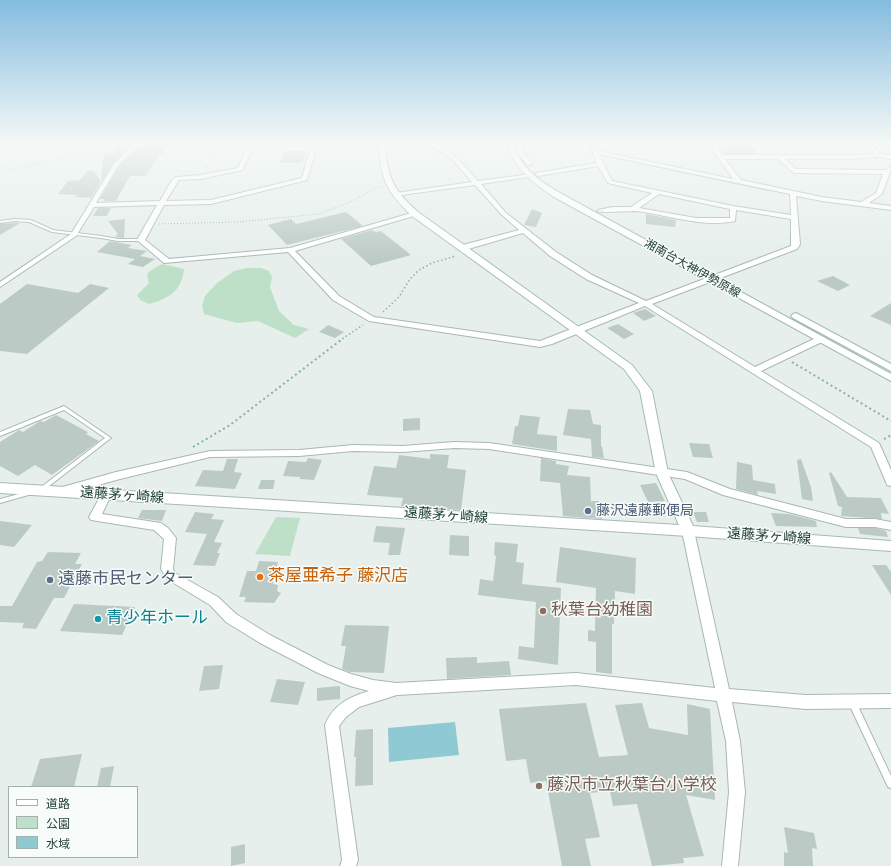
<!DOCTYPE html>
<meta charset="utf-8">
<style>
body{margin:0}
#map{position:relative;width:891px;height:866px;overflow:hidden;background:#e6efeb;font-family:Roboto,"Noto Sans JP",sans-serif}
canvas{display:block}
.legend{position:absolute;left:8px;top:786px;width:130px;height:72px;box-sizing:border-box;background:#f7fbf9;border:1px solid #a3b1ad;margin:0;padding:5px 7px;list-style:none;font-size:12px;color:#24423a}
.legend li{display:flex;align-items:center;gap:8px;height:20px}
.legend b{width:20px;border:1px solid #a3b1ad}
</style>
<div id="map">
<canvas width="891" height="866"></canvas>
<ul class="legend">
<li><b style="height:5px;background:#fff"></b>道路</li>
<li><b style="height:11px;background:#bfe0c8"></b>公園</li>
<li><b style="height:11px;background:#8ec9d4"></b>水域</li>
</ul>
</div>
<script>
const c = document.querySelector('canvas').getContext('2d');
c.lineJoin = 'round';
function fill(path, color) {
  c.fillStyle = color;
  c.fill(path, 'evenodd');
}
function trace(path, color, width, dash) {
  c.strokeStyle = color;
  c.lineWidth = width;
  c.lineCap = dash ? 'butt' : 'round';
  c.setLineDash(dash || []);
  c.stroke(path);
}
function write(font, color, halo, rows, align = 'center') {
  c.font = font + ' Roboto,"Noto Sans JP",sans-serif';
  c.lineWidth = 3;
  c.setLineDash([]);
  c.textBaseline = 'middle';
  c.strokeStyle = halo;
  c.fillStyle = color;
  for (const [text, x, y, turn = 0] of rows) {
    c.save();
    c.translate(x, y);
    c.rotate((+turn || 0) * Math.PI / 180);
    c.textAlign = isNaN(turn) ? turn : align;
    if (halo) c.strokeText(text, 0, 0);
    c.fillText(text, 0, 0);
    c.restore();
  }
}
fill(new Path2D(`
 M162,264L184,269C182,291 168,299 149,304L140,300L137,295L149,283L147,275L150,271Z
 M247,268H261L269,271L272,277L270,287L279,311L294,325L309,329L295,338L258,321L237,323L204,314L202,305L205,296L217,283L234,271Z
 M276,517L300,518L290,556L255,554Z`), '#bfe0c8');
fill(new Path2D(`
 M455,722L459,755L389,762L388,728Z`), '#8ec9d4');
trace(new Path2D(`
 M588,142L593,153L769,190`), '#8ec9d4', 2);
fill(new Path2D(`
 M122,142H138L128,147L113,163L91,198L75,197L78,195L58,194L68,181L80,180L87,171H94L101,182L103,159L106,153L115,152Z
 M149,142H169L163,154H160L145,176H130L116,201H104L105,199H100L119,167L134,151Z
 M716,143H749L757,154H724Z
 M284,151H306L302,163H280Z
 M98,208H111L107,216H93Z
 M532,209L542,213L536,227L524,225Z
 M346,212L363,226L287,245L268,225L291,219L296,224Z
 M646,214L676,220L675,227L646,224Z
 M125,219L124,238L115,237L118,234L108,221Z
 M15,223H20L0,235V224Z
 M372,230L375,232L381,231L411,255L371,266L341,239Z
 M110,241L132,245L128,248L147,251L140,256L155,259L143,267L128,264L135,259L97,252Z
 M833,276L850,285L838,291L817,281Z
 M27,284L78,293L90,284L109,288L27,354L0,351V304Z
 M891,303V325L870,316Z
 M645,309L656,316L644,321L633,313Z
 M618,324L634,334L624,339L607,328Z
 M328,325L344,332L335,338L319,332Z
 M568,409L590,410L593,424L601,425V446H602L604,458L592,457L591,439L563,435Z
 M56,415L88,432L86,434L99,441L52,475L35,465L18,476L0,466V442L19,430L23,432L40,421L44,422Z
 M520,415L540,417L537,434L557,436V451L512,444L515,426H518Z
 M420,418V430L403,431V419Z
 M689,443L709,444L713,458L693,457Z
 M430,454L449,455L447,468L466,470L461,510L401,506L403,498L367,495L374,466L396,468L399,455L430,459Z
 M308,458L322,460L314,480L300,479V477L283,476L288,461L306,462Z
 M541,458L556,461V464L569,466L567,475L590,477L591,501H599L602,519L563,516L560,483L540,481Z
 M227,459H238L234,472L242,473L235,489L195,486L203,470L223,471Z
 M801,459L811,487L813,501L802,499L797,460Z
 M737,462L752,465L753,480L775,484L776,494L757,491L758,495L736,489Z
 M831,472L847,497L881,498L889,514L881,513L882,519L841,516L842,507L838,506L829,473Z
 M261,480H275L273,489H258Z
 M656,483L665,501L648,502L640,485Z
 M142,510H166L162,521L138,518Z
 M195,512L214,514L211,519L224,520L214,542L222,543L217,553H220L215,566L193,565L207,534L185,532Z
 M693,512H706L709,522H697Z
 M771,513L789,514L816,521L817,527L776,526Z
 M0,521L32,525L14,547L0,545Z
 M376,526L405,528L400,555H388L390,543L373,542Z
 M858,528H875L886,531L888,537L860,534Z
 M450,535L469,536V556L449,555Z
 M495,542L518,544L516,562L524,563L522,584L561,588L558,665L518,659L519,646L534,648L536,602L478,595L480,579L493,581L496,556L494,555Z
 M560,547L636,558L635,594L615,591L614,624H612V674L596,672V642L588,641V630L595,631L596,588L556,582Z
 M48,552L81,553L75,564H82L64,598H54L36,629L22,628L24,623L0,622V606H12L37,562L42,561Z
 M259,561L278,562L273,584L278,585L277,591L281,593L274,603L244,602L246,597H239L247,571H256Z
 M872,565H886L891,572V595Z
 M74,604L135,607L122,635L60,631Z
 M345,625L389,626L384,673L350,672L342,669L346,646H341Z
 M477,657V663L509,661L511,675L447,679L446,658Z
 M223,665L219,689L199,691L204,666Z
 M277,679L305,682L298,705L270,702Z
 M340,686V699L317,701V688Z
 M586,703L599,757L628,755L615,705L642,703L649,728L688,735L687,704L710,709L715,800L686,795L704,856L683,858L684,863L652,866L637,804L613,806L610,791L590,793L600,837L585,839L591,866H562L546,781L530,783L526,759L506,761L499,709Z
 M373,729V785L355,786L356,757H354L356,730Z
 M82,754L74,787H31L40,759Z
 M114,766L110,787H97L101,768Z
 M784,827L814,833L817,849L812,848L813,866H784V852L788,853Z
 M245,844V863L231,866V847Z`), '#bbcac4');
const lane = new Path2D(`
 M15,219L31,220L53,230L101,236L118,239H141L143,240L141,241H118L101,238L52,232L29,222L15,221L0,223V221Z
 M64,406L111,438L44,490H40L39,489L40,488L105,438L64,410L0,436V432Z
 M30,491L32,492L33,493L32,494L0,503V499Z
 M853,701L856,702L891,776V788L888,787L849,704L850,702Z`);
const street = new Path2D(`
 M141,142H148L133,150L118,166L96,203L160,201L172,180L176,177L201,175L238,168L250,142H256L242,170L201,179L179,180L166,201L211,200L302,178L312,142H318L307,180L211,204L164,205L145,240L169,259L290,248L415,212L418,214L417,215L295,251L339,296L374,317L540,341L639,303L586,279L550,256L523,233L465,250H459V246L519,230L502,215L475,185L394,196L393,195L396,193L472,182L453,160L426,142C445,142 466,167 478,181L531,174L532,175L529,177L481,184L506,213L556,252L592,275L646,301L791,246V219L736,210L735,221C702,228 669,215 636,211C629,211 600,213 597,211L598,210L613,207H631L652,193L608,183L598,166L538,176L536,175V173L597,163L589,142H595L598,151L733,179L707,142H713L722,155H846L874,154L873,150L856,142C866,142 876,145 880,154L891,155V159L878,157L846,159H785L796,169L886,170L891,167C891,172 884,187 882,194L869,203L891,206V210L822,201L796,196L800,244L797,249L652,304L755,367L818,337H824L825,339L824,341L761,371L879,443L891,470V486L887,485L886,482L871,447L645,306L552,344L540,347L369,321L333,300L288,252L164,263L137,240L157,205L94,207L76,236L0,287V282L71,234L114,164L129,148ZM599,154L790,194L791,215L733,206L612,181ZM725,159H778L794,173L883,174L876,193L861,202L822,197L741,180ZM659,194L730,209V218H696L639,208Z
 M454,442L489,443L687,472L730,489L846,519H875L891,522V530L875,527H846L723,495L685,479L489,449L454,448L403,452L353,451L299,456L210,457L116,480L63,495L59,494L58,491L59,488L116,472L210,451L299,450L353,445L403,446Z
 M106,491L110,492L111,495L102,514L161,523L168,528L176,538L173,569L175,573L218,597L236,614L270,635L328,665L351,674L373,680L396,683L576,673L715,688L682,531L684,528L688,527L692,528L694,531L729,689L806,695L891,694V708L806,709L732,702L740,741L745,792L738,866H722L729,792L726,741L717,701L576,685L397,695L359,707L346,717L339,726L358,860L356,866H340L342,860L325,725C333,705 349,697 369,691L350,686L318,673L260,643L226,622L210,605L167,579L161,569L164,539L154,530L91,520L89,517L101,495L102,492Z`);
const secondary = new Path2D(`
 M378,142H384C388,177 391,188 418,212L632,365L652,391L668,473L693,526L891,541V551L688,536L0,493V483L679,525L656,473L640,391L624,369L412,216C385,190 381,179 378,142Z
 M507,142H513C521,169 537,179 560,193L891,374V381L554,197C532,182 514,169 507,142Z
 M515,142H521L524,153L532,164L531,165H527L518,153Z
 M796,313L891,364V371L793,318L791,316L793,314Z`);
trace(lane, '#a8b8b2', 2);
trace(street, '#a8b8b2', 2);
trace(secondary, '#a4bbb3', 2);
trace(new Path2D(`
 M0,168L15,169L94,152L118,150
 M207,168L215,145L220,142
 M159,224L238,222L319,214L353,201L375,188L382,187`), '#86b3a5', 1, [1, 2]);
trace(new Path2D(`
 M383,312L399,297L410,279L419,270L432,263L456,256
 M339,341L363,325`), '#86b3a5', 1.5, [1.5, 2.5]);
trace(new Path2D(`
 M792,362L891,421
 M884,439L891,435
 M193,447L230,425L341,340`), '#86b3a5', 2, [2, 3]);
fill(lane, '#fff');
fill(street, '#fff');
fill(secondary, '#fff');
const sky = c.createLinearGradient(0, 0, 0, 263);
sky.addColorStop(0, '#84bce0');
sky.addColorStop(0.54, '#f4f8f6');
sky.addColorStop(1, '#f4f8f600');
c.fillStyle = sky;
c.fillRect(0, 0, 891, 263);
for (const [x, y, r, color] of [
 [588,511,4,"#5c6f8a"],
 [260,577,4,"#e8710a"],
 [50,580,4,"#5c6f8a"],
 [543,611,4,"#8d6e63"],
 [98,619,4,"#0f9aa8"],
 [539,786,4,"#8d6e63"]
]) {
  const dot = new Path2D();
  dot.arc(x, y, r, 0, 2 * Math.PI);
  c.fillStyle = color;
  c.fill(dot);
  trace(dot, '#f7fbf9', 1.5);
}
write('12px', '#24423a', '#f7fbf9', [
 ["湘南台大神伊勢原線",692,269,29]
]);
write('14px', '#24423a', '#f7fbf9', [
 ["遠藤茅ヶ崎線",122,496,4],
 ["遠藤茅ヶ崎線",446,516,4],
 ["遠藤茅ヶ崎線",769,537,4]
]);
write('14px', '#4e5e75', '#f7fbf9', [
 ["藤沢遠藤郵便局",596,511]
], 'left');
write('17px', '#c56008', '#f7fbf9', [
 ["茶屋亜希子 藤沢店",268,577]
], 'left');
write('17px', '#4e5e75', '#f7fbf9', [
 ["遠藤市民センター",58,580]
], 'left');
write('17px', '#785e54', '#f7fbf9', [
 ["秋葉台幼稚園",551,611],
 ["藤沢市立秋葉台小学校",547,786]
], 'left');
write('17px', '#0d838f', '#f7fbf9', [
 ["青少年ホール",106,619]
], 'left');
</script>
